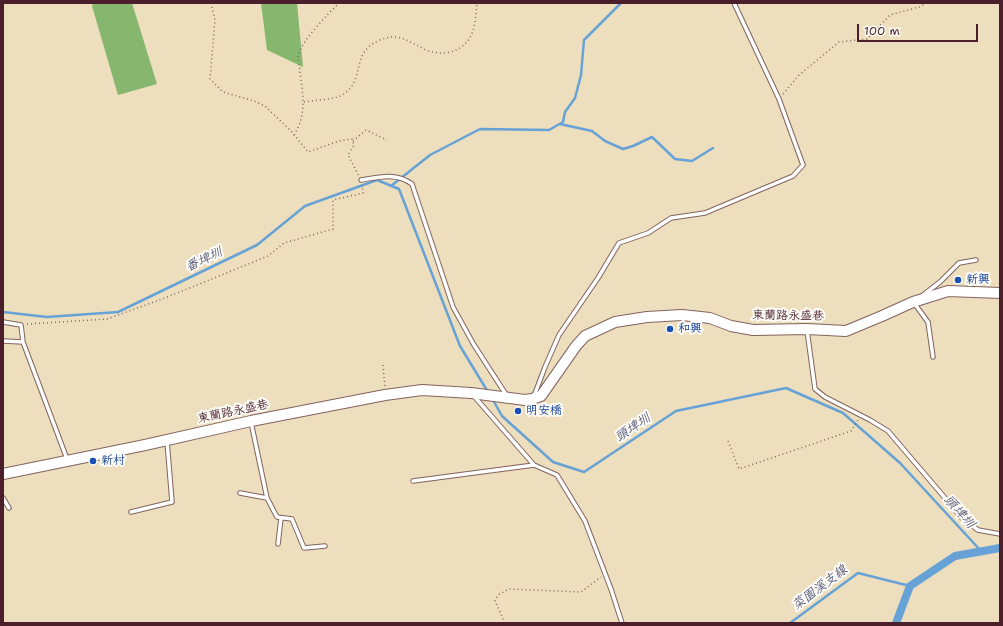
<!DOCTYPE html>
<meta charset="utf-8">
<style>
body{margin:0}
#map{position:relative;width:1003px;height:626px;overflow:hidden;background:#eddfbd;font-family:"Shantell Sans",sans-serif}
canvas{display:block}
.frame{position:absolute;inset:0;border:4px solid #4a1f2b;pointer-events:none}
.scale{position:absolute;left:857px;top:24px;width:121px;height:18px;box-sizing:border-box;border:2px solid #4a1f2b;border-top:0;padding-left:5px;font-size:12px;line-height:14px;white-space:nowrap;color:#4a1f2b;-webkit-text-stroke:3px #fdfcf7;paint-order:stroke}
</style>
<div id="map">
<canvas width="1003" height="626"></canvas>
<div class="frame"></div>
<div class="scale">100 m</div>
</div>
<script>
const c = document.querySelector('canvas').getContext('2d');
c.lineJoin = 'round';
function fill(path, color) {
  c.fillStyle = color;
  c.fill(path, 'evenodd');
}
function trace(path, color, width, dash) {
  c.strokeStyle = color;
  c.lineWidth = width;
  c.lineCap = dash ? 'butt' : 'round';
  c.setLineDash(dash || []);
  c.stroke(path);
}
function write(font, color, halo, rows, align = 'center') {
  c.font = font + ' "Shantell Sans","LXGW WenKai TC",sans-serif';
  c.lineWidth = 4;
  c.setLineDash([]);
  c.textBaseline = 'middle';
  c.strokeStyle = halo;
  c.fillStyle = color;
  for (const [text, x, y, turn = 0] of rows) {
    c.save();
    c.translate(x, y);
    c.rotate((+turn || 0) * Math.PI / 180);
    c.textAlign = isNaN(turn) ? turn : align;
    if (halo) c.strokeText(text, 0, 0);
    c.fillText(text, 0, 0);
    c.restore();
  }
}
fill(new Path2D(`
 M93,3H132L157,84L118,95L92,6Z
 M261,3H297L303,67L267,50Z`), '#87b66f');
trace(new Path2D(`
 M560,124L592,131L605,141L623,149L633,146L652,137L675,159L692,161L713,148
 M391,186L430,155L480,129L549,130L563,122L565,112L575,98L581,75L584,40L621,3
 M3,312L47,317L118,312L257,245L305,206L377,180L399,189L460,346L488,392
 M493,400L502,416L553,462L584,472L676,411L786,388L843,413L900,463L981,551
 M790,623L858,573L910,586`), '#67a2d7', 2.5);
trace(new Path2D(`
 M896,623L910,586L955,556L1000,548`), '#67a2d7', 8);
const lane = new Path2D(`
 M361,180C379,177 396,172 412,184L453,307L474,345L507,396
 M922,296L940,282L959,263L976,260
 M914,303L928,322L933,357
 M3,322L21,325L23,342L67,459
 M807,330L815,389L825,397L870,420L888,431L962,518L978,530L1000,534
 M3,341L23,342
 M473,395L534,465L557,475L585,521L611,589L622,623
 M534,396L545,367L559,335L598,278L619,243L648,233L671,218L705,213L793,176L803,165L779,99L734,3
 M251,422L267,498L277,517L292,519L304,548L325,546
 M413,481L534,465
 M240,493L267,498
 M3,498L9,508
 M131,512L172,502L167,441
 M278,544L281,518`);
const secondary = new Path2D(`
 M3,474L145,445L251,421L385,395L422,390L471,393L525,400L532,399L541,396L576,346L585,336L615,322L647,317L682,315L710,318L731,326L753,330L807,329L846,331L882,316L913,302L948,291L1000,293`);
trace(lane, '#83625e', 5.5);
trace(secondary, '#83625e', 12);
trace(new Path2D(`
 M211,3L215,20L210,79L223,92L254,101L265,106L292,132L308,152L339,141L352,139L354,145L348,155L359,176
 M783,94L799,75L839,42L867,39L890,15L919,7L926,3
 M304,102C315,100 330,100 340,96C367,83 349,54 378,41C398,31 409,42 426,50C434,53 443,54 450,52C475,45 475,25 477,3
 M294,135C307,115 303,94 300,72C300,67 298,61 298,57C299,43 329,13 339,3
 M353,141L366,130L387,140
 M27,324L107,319L165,298L268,256L284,243L333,229V200L363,193L362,185
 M383,365L385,387
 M728,441L739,469L851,431L858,420
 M505,623L495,601L498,595L509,589L581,592L601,577`), '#83625e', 1.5, [1, 3]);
trace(lane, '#fff', 3.5);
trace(secondary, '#fff', 10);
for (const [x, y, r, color] of [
 [958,280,4,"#1a4fb4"],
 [670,329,4,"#1a4fb4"],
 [518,411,4,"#1a4fb4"],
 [93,461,4,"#1a4fb4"]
]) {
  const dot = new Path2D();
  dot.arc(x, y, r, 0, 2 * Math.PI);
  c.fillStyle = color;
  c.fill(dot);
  trace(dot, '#fdfcf7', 1.5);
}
write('12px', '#164399', '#fdfcf7', [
 ["新興",966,280],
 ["和興",678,329],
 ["明安橋",526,411],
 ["新村",101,461]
], 'left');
write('12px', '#4a1f2b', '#fdfcf7', [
 ["東蘭路永盛巷",788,316,1],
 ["東蘭路永盛巷",233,412,-12]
]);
write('italic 13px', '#575a78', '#fdfcf7', [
 ["番埤圳",204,260,-26],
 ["頭埤圳",633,428,-34],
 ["頭埤圳",959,512,48],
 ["菜園溪支線",820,588,-37]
]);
</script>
